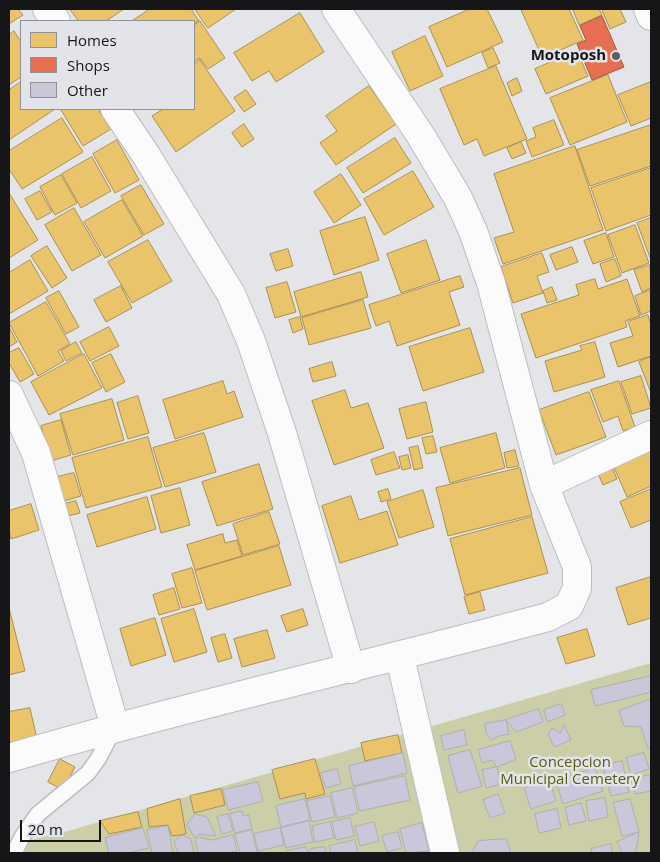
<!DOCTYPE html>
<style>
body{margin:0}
#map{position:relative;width:660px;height:862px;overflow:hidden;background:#e3e5e8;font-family:"Open Sans",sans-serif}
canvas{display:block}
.frame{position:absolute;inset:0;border:10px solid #161618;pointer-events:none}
.legend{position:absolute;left:20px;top:20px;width:175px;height:90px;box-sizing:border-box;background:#e2e4e9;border:1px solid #909295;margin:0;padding:6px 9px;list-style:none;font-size:15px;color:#161618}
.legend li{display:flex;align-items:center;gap:10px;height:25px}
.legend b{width:25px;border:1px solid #909295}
.scale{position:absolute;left:20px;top:820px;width:81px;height:22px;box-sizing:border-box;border:2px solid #161618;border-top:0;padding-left:6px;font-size:15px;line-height:18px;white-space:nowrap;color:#161618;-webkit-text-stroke:4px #e2e4e9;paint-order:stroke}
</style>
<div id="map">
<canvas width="660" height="862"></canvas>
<div class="frame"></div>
<ul class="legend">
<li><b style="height:14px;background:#e9c46a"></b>Homes</li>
<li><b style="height:14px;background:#e76f51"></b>Shops</li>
<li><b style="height:14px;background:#cbc7da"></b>Other</li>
</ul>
<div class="scale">20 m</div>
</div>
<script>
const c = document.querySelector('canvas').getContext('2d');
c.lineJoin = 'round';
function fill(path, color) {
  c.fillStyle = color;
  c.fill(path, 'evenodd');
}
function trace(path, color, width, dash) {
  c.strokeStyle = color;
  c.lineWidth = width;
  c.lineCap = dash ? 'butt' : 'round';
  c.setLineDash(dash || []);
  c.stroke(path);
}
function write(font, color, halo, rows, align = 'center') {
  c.font = font + ' "Open Sans",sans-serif';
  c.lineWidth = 5;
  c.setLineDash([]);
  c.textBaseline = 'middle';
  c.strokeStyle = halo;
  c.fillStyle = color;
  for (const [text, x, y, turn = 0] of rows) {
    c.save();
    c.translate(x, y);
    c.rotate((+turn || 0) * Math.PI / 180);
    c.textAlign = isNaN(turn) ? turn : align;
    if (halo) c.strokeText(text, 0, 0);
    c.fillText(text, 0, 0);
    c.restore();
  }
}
fill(new Path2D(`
 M651,663V853H9V845L68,831Z`), '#cbcea6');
const homes = new Path2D(`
 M9,9H18L23,15L9,24Z
 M70,9H124L106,21H79Z
 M150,9H191L199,21L194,24V21H132Z
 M195,9H236L208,28Z
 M470,9H487L503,42L447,67L429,27Z
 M521,9H569L583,40L543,58Z
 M577,9H599L602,15L579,25L573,10Z
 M605,9H620L626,22L610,29L602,10Z
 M300,13L324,52L276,82L269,71L252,81L234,53Z
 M200,21L225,58L208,69L200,58L194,62V26Z
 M14,31L21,42V77L9,85V35Z
 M425,36L443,76L410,91L392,52Z
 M493,48L500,63L488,68L482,53Z
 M577,51L588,76L546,94L535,69Z
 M200,60L235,111L176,152L152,116L163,109H194V65Z
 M496,66L527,139L484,156L477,139L464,145L440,89Z
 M608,75L627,122L570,145L550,98Z
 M517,78L522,91L512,96L507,83Z
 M21,82V109H55L9,140V90Z
 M651,82V118L631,126L618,95Z
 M369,86L396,124L336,165L320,143L337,131L326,116Z
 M246,90L256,104L244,112L234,98Z
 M64,109H98L111,129L83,146L61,110Z
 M62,118L83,152L22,189L9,169V151Z
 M554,120L564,145L532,157L526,141L536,137L533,128Z
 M244,124L254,139L242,147L232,133Z
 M651,125V166L590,186L577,150Z
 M395,138L411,163L363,193L347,168Z
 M117,140L139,180L115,193L93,154Z
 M521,142L526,153L512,159L507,148Z
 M575,146L603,230L503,264L494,238L514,232L494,174Z
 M92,157L111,191L81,208L62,174Z
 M651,168V215L606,231L591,188Z
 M413,171L434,207L384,235L364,199Z
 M341,174L361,205L334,223L314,192Z
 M61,175L77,203L55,215L40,187Z
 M141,185L164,224L144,235L121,196Z
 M40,191L52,212L37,220L25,199Z
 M9,193L38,240L9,258Z
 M122,200L143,236L105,258L84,222Z
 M74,208L101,255L72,271L45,225Z
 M365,217L379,260L334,275L320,231Z
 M651,218V260L637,223Z
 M635,225L649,263L622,273L608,235Z
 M606,233L614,257L593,264L584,241Z
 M148,240L172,281L132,303L108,262Z
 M426,240L440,280L401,293L387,254Z
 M47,246L67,278L52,288L31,256Z
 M572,247L578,262L556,270L550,255Z
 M288,249L293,266L276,271L270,254Z
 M542,253L549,272L537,276L543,293L513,303L501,267Z
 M615,259L621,276L606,282L600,264Z
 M30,260L48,291L9,314V273Z
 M650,265L651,288L642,292L634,270Z
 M361,272L368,297L301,317L294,292Z
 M460,276L464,287L449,292L460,325L397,346L389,321L376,326L369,305Z
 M595,279L598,289L627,279L640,316L625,321L627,327L536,358L521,314L579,295L576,285Z
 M287,282L296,312L275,318L266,288Z
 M121,286L132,308L106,322L94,300Z
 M552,287L557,300L547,303L543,291Z
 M651,290V311L641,315L635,296Z
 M59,291L79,327L66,334L46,298Z
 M363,300L371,328L309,345L302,318Z
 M46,302L70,344L58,351L64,361L38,376L9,323Z
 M648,315L651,325V356L618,367L610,343L633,336L628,322Z
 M300,317L303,329L293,333L289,320Z
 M9,327L17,342L9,347Z
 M109,327L119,346L90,361L80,342Z
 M470,328L484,372L423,391L409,347Z
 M76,342L82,353L66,361L61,351Z
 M595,342L605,377L554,392L545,361L582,350L580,346Z
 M19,348L34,374L20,382L9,363V353Z
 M84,354L102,388L49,415L31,382Z
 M111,354L125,382L106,392L92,363Z
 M651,357V393L639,362Z
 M332,362L336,376L313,382L309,369Z
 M641,376L651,408L632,414L621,382Z
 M223,381L227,394L234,391L243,417L175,439L163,400Z
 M619,381L635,427L623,431L618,416L603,422L591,390Z
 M345,390L351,408L368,403L384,448L334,465L312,401Z
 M589,392L606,437L556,455L539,410Z
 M138,396L149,433L128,439L117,403Z
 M112,399L124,440L73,455L60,414Z
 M426,402L433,432L407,439L399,409Z
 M61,420L71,455L51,461L41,426Z
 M204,433L216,472L165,487L153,448Z
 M496,433L505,468L450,483L440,448Z
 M433,436L437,452L426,454L422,438Z
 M148,437L162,487L86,508L72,458Z
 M418,446L423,468L414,470L409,448Z
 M651,449V486L627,497L613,465Z
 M515,450L519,466L507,468L504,453Z
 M394,452L400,468L376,475L371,460Z
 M408,455L411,468L402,470L399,457Z
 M259,464L273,509L217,526L202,482Z
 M611,465L617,479L603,485L597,471Z
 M520,468L532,515L448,536L436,488Z
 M74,473L81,496L64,501L57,477Z
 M180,488L190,525L161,533L151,496Z
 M388,489L391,499L381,502L378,492Z
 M651,489V520L631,528L620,502Z
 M423,490L434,527L399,538L387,502Z
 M351,496L359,520L387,511L398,545L340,563L322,506Z
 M147,497L156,529L97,547L87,515Z
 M76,501L80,513L68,516L64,504Z
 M31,504L39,530L11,539L9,531V511Z
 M269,512L280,544L243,555L233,524Z
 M532,517L548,573L465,595L450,539Z
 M223,534L225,543L237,540L242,556L195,570L187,545Z
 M279,546L291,585L207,610L195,571Z
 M192,568L202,603L182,608L172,574Z
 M651,577V618L628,625L616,588Z
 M174,588L180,609L159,615L153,595Z
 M480,592L485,610L469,614L464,597Z
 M9,608L25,671L9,675Z
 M194,609L207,652L174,662L161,619Z
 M303,609L308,625L287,632L281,616Z
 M155,618L166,655L131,666L120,629Z
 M587,629L595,656L566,664L557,638Z
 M267,630L275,658L242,667L234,639Z
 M225,634L232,658L218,662L211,638Z
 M30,708L37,739L9,745V712Z
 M398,735L402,753L365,761L361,743Z
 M60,759L75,767L63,790L48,782Z
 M315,759L325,794L306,799L305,793L280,799L272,770Z
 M221,789L225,805L194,813L190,796Z
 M180,799L186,834L172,836L168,825L149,827L147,809Z
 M138,812L142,827L109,834L100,821Z`);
fill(homes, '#e9c46a');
trace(homes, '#aa9051', 1);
const shops = new Path2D(`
 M602,16L624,67L592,80L577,44L586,40L580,26Z`);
fill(shops, '#e76f51');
trace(shops, '#a85440', 1);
const building = new Path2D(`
 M651,676V692L595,706L591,690Z
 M651,699V748L648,749L641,727L624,726L619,711Z
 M561,704L565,715L547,722L544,710Z
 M539,709L543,722L516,732L506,720Z
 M506,720L509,734L499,736L491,740L486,732L485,724Z
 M564,725L571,740L554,747L548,734L552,728L560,733Z
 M464,730L467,745L444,750L441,736Z
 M510,741L516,759L497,767L492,760L482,763L478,750Z
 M470,750L482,786L458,793L448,756Z
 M403,753L407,773L353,786L349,766Z
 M644,753L649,769L631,775L626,758Z
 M622,761L629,792L611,796L603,766Z
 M497,767L501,784L486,788L482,770Z
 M595,768L603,791L563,804L556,781Z
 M337,769L341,784L326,788L321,773Z
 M650,775L651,791L635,794L631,779Z
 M405,776L410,800L360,811L354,787Z
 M549,780L556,801L531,809L524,788Z
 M258,782L263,801L228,810L223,790Z
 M352,788L358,813L337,818L331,793Z
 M498,794L505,813L490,818L483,800Z
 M330,796L335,817L312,822L307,801Z
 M605,798L608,817L589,821L586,801Z
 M305,799L310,820L281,827L276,806Z
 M630,799L639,832L622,836L613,803Z
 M581,803L586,821L569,825L565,808Z
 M557,809L561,828L539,833L535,814Z
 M242,811L243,816L249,815L252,829L235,833L230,814Z
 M195,814L207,817L216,836L199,834L195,838L187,825Z
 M228,814L233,831L222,834L217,817Z
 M350,818L354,836L336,840L332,822Z
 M309,821L313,842L286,848L281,828Z
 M330,822L334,838L315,842L312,826Z
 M374,822L379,841L360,846L355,827Z
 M422,823L429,851L406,853L400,829Z
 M168,826L173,853H152L147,830Z
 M143,828L149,848L128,853H109L105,838Z
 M280,828L284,845L258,851L254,834Z
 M252,830L257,852L240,853L235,834Z
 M398,832L402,848L387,852L382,836Z
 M639,832L636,852L622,853L617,842Z
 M182,835L191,839L194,853H178L174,842Z
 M233,835L237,851L226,853H198L195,840L199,837L211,840Z
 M506,839L511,853H472L478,841Z
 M355,840L358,853H331L329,846Z
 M611,844L613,853H592L591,849Z
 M306,847L308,853H287L286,851Z
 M325,847L326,853H310V849Z`);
fill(building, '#cbc7da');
trace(building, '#afb0b2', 1);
const service = new Path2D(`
 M14,853L22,837L38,814L88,773L98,759L114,729`);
const minor = new Path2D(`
 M47,9L56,21
 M115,109L146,155L231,294L251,341L282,433L351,669
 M9,395L36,453L115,727
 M544,485L651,435
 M400,657L445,853
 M9,758C187,706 368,665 548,617L569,606L577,588V567L544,485L491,283L473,231L458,198L421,136L336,9`);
const secondary = new Path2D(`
 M648,9L651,16`);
trace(service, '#bcbdbf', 18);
trace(minor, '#bcbdbf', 30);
trace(secondary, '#bcbdbf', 30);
trace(service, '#fbfbfc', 15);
trace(minor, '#fbfbfc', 28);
trace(secondary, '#fbfbfc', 28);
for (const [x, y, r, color] of [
 [616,56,5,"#5e5e61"]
]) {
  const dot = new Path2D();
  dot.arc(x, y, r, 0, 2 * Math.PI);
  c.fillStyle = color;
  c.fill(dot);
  trace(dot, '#e2e4e9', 2);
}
write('bold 15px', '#161618', '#e2e4e9', [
 ["Motoposh",606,56]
], 'right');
write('15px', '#5b5b0f', '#e2e4e9', [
 ["Concepcion",570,763],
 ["Municipal Cemetery",570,780]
]);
</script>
